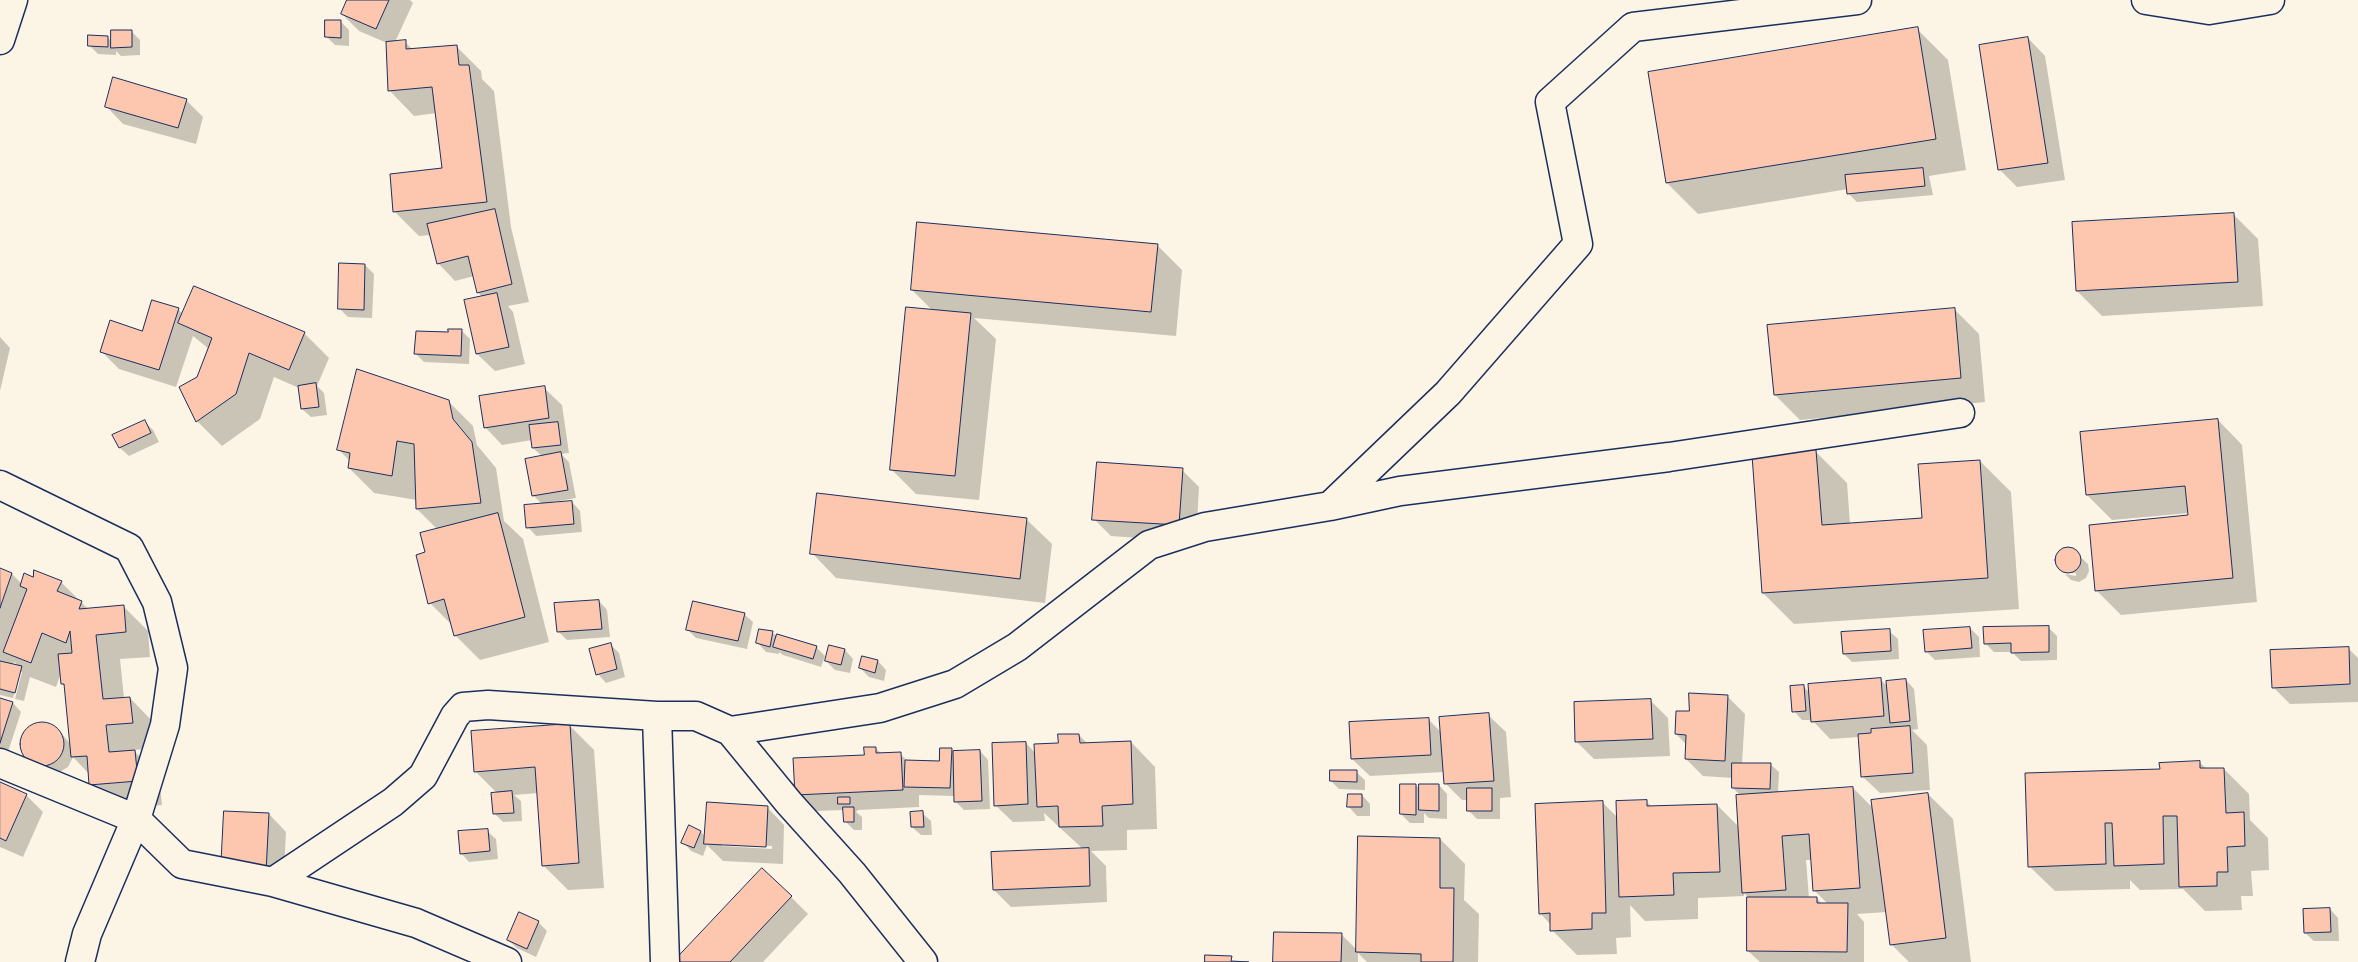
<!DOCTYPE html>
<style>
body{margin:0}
canvas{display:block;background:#fcf5e5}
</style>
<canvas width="2358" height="962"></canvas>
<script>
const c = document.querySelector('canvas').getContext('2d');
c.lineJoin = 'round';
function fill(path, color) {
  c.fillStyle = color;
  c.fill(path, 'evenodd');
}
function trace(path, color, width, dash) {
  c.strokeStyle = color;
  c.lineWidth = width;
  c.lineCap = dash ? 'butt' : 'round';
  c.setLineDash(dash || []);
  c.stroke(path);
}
fill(new Path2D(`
 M348,0H410L413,3L395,42H405L413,50L457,47L481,71L482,79L494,91L511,227L529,302L508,306L513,312L525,364L495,371L477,354L483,298L478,292L474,276L455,281L438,263L431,235L419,236L394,211L443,169L437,113L414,116L390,91L387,43L359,31L342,14Z
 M341,22L349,30V46L335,45L326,36Z
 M1917,29L1948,60L1966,170L1929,176L1933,195L1857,202L1848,193V189L1698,214L1667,183Z
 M131,31L140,40V55L121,56L116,51V55L98,54L89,45L107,37L112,42Z
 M2028,38L2045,56L2065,180L2017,187L2000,170Z
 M186,100L203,117L196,144L123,124L106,106Z
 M2233,214L2258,239L2263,306L2102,316L2077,291Z
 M1157,245L1182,270L1176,336L974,318L996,339L979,500L916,494L891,469L933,311L912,290Z
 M365,265L374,274L372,318L348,317L339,308Z
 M178,309L183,314L304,333L329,358L317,386L324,393L327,415L311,417L302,409L299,388L274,377L260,419L222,446L197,421L181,387L198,378L209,349L193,336L176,387L119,369L101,351L143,332Z
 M1954,309L1979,334L1985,402L1800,420L1775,395Z
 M462,331L470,339L469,364L424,362L416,354Z
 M0,337L10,348L0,391Z
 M544,388L562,405L569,453L561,454L569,462L576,498L553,502V504L572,502L580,511L582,532L536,536L528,527L543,505L533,495L543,457L533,448L532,440L502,445L485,427Z
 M448,401L473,426L477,445L496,468L504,521L523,539L549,642L480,660L455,635L453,626L430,603L426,553L438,530L417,509V500L374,493L349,468L350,461L339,450Z
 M2218,420L2242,445L2257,602L2121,615L2096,590L2189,516V513L2112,520L2087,495Z
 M144,421L153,430L159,442L129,456L120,448L114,436Z
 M1816,452L1847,483L1850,524L1923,520L1980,461L2011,492L2019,609L1794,624L1763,593Z
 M1182,470L1199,487L1196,542L1111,536L1094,519Z
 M1027,520L1052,544L1045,603L836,578L812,553Z
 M2066,549L2073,550L2088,564L2089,571L2086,578L2079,582L2071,580L2065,574L2076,576V573L2063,572L2057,566L2056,558L2059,552Z
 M0,570L12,574L22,584L33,578L61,582L88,609L123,606L148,631L150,657L120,659L124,698H130L154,723L157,748L133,750L159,776L162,805L115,809L90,784L89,774L73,757L68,767L58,773L28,760L22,751L21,740L26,730L36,724L46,723L57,728L72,746L66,687L62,683L61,673L56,687L30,677L24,701L15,699L22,672H20L13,698L0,695ZM14,662L20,667L13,665Z
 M599,601L607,610L610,637L567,640L558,631Z
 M744,614L753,622L747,649L696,638L688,630Z
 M2048,627L2057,636V660L2021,661L2012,652H1994L1985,643Z
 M1970,628L1979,637L1980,657L1935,660L1926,651Z
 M760,630L816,647L825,656L821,667L783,655L779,652V654L766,652L758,643Z
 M1889,631L1898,639L1899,659L1852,662L1844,654Z
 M611,645L619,653L625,677L606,683L598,674Z
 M2348,648L2358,658V702L2290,704L2273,687Z
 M845,650L853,659L850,673L835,670L826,661Z
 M863,658L878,661L886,670L884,681L869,677L860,668Z
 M1880,679L1888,687L1906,680L1914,689L1918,729L1912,730L1927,745L1930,790L1880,793L1862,776L1859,737L1830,739L1812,720H1802L1794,711L1803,686L1810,693Z
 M1727,696L1745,714L1742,764H1770L1779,772L1778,793L1853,788L1874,809L1928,794L1953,819L1971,962H1909L1891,944L1887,912L1857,914L1864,922V962H1760L1748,951V897L1744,893V896L1698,898V919L1645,921L1630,905L1631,937L1616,938L1617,954L1577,955L1552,930L1551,925L1540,913L1602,802L1618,818L1647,802L1652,807L1717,805L1739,827L1741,796L1733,788V778L1703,776L1686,759L1687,745L1676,734L1690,713ZM1806,860H1812L1814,890L1828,904H1822L1817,898H1809Z
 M0,699L13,703L21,712L6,758L0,756Z
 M1650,700L1668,718L1670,756L1594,759L1577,742Z
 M1488,715L1506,732L1511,797L1500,798V819H1477L1468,810V800H1462L1445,783L1444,772L1370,776L1352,759L1428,719L1441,732Z
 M569,725L594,750L604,888L568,890L543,865L538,793L514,795L521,801L522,821L503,822L494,813L498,794L475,771Z
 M1079,735L1088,744L1131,742L1155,767L1157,829L1127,830V850L1091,851L1106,866L1107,902L1011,907L994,890L1083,849L1044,813L1045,821L1013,822L995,805L1026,743L1036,754Z
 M875,748L882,754H900L908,761L941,762L951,750L954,752L980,751L988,760L990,809L964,810L955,801V796L919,795V807L858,810L856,812L862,817V830H854L845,821V810L814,811L796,794L865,756Z
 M2200,763L2207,769H2224L2249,794L2250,820L2268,838L2269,870L2251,871L2253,896H2241L2242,910L2205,911L2183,889L2140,890L2130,880V889L2055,891L2030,867L2161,770Z
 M1356,772L1365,780V790L1339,789L1331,781Z
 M0,783L26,795L43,812L23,857L0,847Z
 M1416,785L1420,790L1439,785L1447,794V819L1429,818L1424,813V823H1410L1401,814Z
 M1362,795L1370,804V816H1357L1349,807Z
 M767,807L784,825L783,864L723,861L707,845L703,856L691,851L683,842L701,832L706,837ZM722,844L772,846V849L722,846Z
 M922,813L931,821L932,835H921L912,827Z
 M269,814L286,832L283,890L222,870Z
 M487,831L496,839L498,859L469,862L461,853Z
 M1440,839L1465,864L1464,900L1479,914L1478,962H1367L1358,953V962H1274L1341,934L1357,950Z
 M791,897L808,914L763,962H680Z
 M2330,909L2338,918L2339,941H2314L2305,933Z
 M538,922L547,931L536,957L517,948L508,940Z`), '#0003');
const building = new Path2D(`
 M347,0H389L376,29L341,14Z
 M325,20H341V38L325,37Z
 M1918,27L1936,139L1666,183L1648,72Z
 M111,30H132V47L111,48Z
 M88,35L108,36V47L88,46Z
 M2028,37L2048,163L1998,170L1979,45Z
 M406,40V49L457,45L459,65H469L487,202L393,212L390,174L442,168L432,87L388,91L386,42Z
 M113,77L187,99L178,128L105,107Z
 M1923,168L1925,186L1847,194L1845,175Z
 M495,209L512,284L477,293L468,256L437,264L427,224Z
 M2234,213L2238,282L2076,291L2072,222Z
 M917,222L1158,244L1151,312L911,290Z
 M339,263L365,264L364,310L338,309Z
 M194,286L305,332L289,370L249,353L236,394L196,422L179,387L197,377L212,338L178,323Z
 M497,293L509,347L476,354L464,300Z
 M152,300L179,308L159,370L100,352L110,320L142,331Z
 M906,307L971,313L955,476L890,470Z
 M1955,308L1961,378L1774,395L1767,325Z
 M448,329H462L461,356L414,354L416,331L448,332Z
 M357,369L449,400L453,419L472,442L481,503L416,509L414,444L397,441L392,476L348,468L350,453L337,450Z
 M316,383L319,407L301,409L298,386Z
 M545,386L549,418L484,428L479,396Z
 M2218,419L2233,578L2095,591L2089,525L2188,515L2185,486L2086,495L2080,432Z
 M145,420L151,433L119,448L112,435Z
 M558,422L561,445L532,448L529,425Z
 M1816,450L1822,525L1922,518L1918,464L1980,460L1988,578L1762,593L1752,455Z
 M561,452L568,490L532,496L525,459Z
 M1097,462L1183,468L1179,525L1092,520Z
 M817,493L1027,518L1020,579L810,554Z
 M572,501L574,524L526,528L524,505Z
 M498,513L525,617L454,636L444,599L428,604L416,555L425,552L420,533Z
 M2055 560a13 13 0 1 1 26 0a13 13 0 1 1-26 0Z
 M0,568L12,573L0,608Z
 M34,570L62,581L57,591L82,601L79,609L124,605L126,632L96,635L103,699L130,697L133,723L106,725L109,752L135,750L138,781L89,785L87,756L71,757L64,684H61L58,654L72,653L70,631L66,643L42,633L31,663L3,652L27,589L20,586L24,573L33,577Z
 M599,600L602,629L557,632L554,603Z
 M693,601L745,613L738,641L686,630Z
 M2049,626V652L2011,653V643L1984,644L1983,627Z
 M1970,627L1972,648L1925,652L1923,630Z
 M759,629L773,631L770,647L756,643Z
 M1890,629L1891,651L1843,654L1841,632Z
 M777,634L817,646L813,659L773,647Z
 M611,643L617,669L596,675L589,649Z
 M829,645L845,649L841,665L825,661Z
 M2349,647L2350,684L2272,688L2270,650Z
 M862,656L878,660L875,673L859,668Z
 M0,661L22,666L15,693L0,689Z
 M1881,678L1884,716L1811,722L1808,684Z
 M1906,679L1910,721L1890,723L1886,681Z
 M1804,685L1806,711L1792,712L1790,686Z
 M1689,693L1728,695L1725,761L1685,759L1686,735L1675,734L1676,711H1689Z
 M0,698L13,702L0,743Z
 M1651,699L1653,739L1575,742L1574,702Z
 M1489,713L1494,781L1444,784L1439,717Z
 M1429,718L1431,755L1351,759L1349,722Z
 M20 744a22 22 0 1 1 44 0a22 22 0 1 1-44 0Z
 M570,724L579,863L542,866L535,767L474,772L471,731Z
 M1910,726L1913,773L1861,777L1858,734L1871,733V729Z
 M1058,734H1079L1080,743L1131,741L1133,804L1102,806L1103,826L1059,827L1058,806L1037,807L1034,744L1058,743Z
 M1026,742L1028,804L994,806L992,743Z
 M864,747H876V753L901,752L903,790L795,795L793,758L864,755Z
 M940,748H952L950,788L904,787L905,760L939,761Z
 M980,750L982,801L954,802L953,751Z
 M2200,761V768H2224L2226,813L2244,812L2245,846L2227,847L2228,872H2217V886L2179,887L2177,816H2163L2164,864L2114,866L2112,823H2105L2106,864L2028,867L2025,773L2160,769L2159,763Z
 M1732,763H1771L1770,789L1732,788Z
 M1330,770H1357V782L1330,781Z
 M0,782L27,794L6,841L0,838Z
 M1400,784H1416V815L1400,814Z
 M1419,784H1439V811L1419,810Z
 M1853,787L1860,888L1813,891L1809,834L1782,836L1786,890L1742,893L1736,795Z
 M1467,788H1492V811H1467Z
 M512,791L514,813L493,814L491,793Z
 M1928,793L1946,938L1890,945L1871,800Z
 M1348,794H1362V807H1347Z
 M838,797H850V804H838Z
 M1647,800V806L1717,804L1720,872L1673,873L1674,895L1619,897L1616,801Z
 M1603,801L1606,913H1592V929L1550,931V913L1539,914L1535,804Z
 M707,802L768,806L766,847L704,844Z
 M843,807H854V822H844Z
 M224,811L269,813L266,873L221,870Z
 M923,811L924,827H911L910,812Z
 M689,825L701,831L694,848L681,843Z
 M488,829L490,851L460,854L458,831Z
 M1358,836L1440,838V888H1454L1453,962H1421V954L1356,952Z
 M1089,848L1090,886L993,890L991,852Z
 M762,868L792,896L730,962H679L676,959Z
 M1747,897H1817V903H1848L1847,952L1747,951Z
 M2330,908L2331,932L2304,933L2303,909Z
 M519,912L539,921L527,949L507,940Z
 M1274,932L1342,933L1341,962H1273Z
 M1205,955L1232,956L1231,961L1249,962H1205Z`);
fill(building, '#fdc6af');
trace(building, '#1b2f5e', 1);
const street = new Path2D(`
 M2146,0L2209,10L2270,0
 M0,40L13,0
 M0,485L129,548L157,602L173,668L165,725L136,819L87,934L80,962
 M1330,506L1448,393L1578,244L1550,102L1633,27L1857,0
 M730,731L789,803L852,873L923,962
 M0,763L136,819L182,864L273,882L416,923L507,962
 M273,882L393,802L423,776L455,716L463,707L488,705L657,716
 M665,962L657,716H696L730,731L880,708L955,684L1017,647L1149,545L1205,527L1330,506L1400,491L1669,457L1960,413`);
trace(street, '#1b2f5e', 31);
trace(street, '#fcf5e5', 28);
</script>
